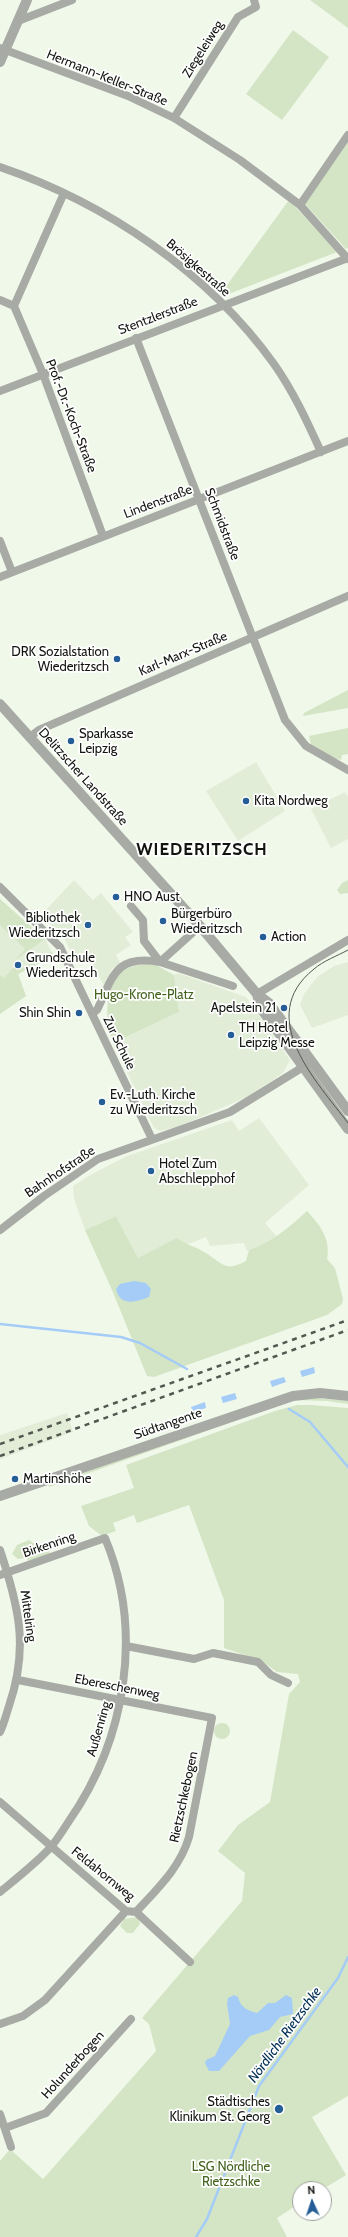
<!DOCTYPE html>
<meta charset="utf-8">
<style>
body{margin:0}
#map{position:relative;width:348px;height:2237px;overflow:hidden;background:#f0f8ea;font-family:Cabin,sans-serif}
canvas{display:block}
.north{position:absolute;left:292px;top:2181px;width:40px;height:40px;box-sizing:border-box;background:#fff;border:1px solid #a0a19f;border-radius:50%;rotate:357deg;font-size:11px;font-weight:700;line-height:16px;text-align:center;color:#11140f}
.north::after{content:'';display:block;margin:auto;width:14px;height:18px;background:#255e96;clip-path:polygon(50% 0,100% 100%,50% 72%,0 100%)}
</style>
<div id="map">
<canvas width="348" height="2237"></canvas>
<div class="north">N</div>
</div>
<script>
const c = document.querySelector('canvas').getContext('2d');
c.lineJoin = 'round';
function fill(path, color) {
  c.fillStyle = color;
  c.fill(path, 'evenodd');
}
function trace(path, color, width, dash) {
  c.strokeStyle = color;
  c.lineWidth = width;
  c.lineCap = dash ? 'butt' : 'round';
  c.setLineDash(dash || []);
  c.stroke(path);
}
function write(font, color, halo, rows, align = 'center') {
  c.font = font + ' Cabin,sans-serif';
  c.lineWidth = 3.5;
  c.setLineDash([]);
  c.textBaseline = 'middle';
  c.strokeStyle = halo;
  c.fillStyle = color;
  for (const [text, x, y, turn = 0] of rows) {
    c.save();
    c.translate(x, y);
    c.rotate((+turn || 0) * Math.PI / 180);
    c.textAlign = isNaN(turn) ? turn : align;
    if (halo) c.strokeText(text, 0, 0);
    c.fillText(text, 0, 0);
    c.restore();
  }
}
fill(new Path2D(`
 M256,762L285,811L238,841L206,791Z
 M345,792L348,797V839L331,848L311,809Z
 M74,880L93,900L101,893L133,932L125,937L131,945L116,955L121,964L112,969L104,986L87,952L73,957L65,940L41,915Z
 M0,899L45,939L54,956L18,974L26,996L0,1014Z
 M348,962V1015L312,1028L300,1005L304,994L317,977L334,966Z
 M178,973L246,997L290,1060L283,1073L247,1097L177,1127L160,1131L154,1128L113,1043L179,1012L174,975Z
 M259,1118L309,1185L265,1223L277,1237L263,1245L247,1251L244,1243L210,1246L206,1237L186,1245L138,1258L116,1216L85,1230L74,1199L73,1186L92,1174L127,1156L232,1120L239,1131Z
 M67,1413L73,1432L0,1459V1435Z`), '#e2edd8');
fill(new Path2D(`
 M310,0H348V28Z
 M293,30L329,57L282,120L246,94Z
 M348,142V248L346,249L305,204Z
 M289,200L337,252L226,295L222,292Z
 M348,690V708L303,716L304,713Z
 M348,728V754L342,755L341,760L330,757L312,748L309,736Z
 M348,880V893L340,894L337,890L342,883Z
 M0,899L45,939L15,960L25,949L16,940L19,937L13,931L10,935L0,925Z
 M50,952H52L54,956L18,974L26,996L0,1014V975L4,978L13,968L21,969Z
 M147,964L156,965L174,975L179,1012L113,1043C106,1024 103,992 119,975C125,967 137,965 147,964Z
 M307,1211C320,1225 331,1239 327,1259L335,1268L343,1299L342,1304L327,1315L154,1377L147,1376L112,1290L85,1230L116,1216L138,1258L177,1238C186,1245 195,1246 204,1252C222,1262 224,1273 246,1261L249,1250C273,1242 289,1227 307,1211Z
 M317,1398L348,1401V1404L327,1401L294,1400Z
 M311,1405L348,1408V2096L312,2117L346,2175L323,2189H300V2203L277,2218L287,2237H0V2161L10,2149L43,2179L156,2051L149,2024L142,2018L242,1901L245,1873L218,1851L238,1825L270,1802L289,1694L300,1682L298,1674L277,1672L262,1661L224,1648V1600L189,1505L137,1523L134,1515L113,1523L116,1531L102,1536L89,1526L81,1506L134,1488L126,1465L275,1411L297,1405Z
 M271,1408L75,1478L49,1487L48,1485Z
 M29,1540L36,1545L46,1543L50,1554L28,1561L27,1558L18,1559L12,1554L17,1545Z
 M214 1731a8 8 0 1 1 16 0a8 8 0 1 1-16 0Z
 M138,1917L140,1924L133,1933H127L120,1926L124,1919Z`), '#d4e5c5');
fill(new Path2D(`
 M134,1281L146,1283L151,1289L149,1297C136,1302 120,1307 116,1289L120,1284Z
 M314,1367L315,1373L302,1377L300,1371Z
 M284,1377L286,1382L272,1387L270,1381Z
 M235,1393L237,1399L223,1403L221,1397Z
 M205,1402L206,1408L193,1412L191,1407Z
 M234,1995L238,1997C241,2008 247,2010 257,2013L268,2003H275L286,1995L292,1998L293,2014L280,2017L269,2030L250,2036L219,2071H209L205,2063L206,2060L215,2056L230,2024L227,2003L228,1998Z`), '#a4ccf7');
trace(new Path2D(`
 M0,1324L121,1337L140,1343L187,1369
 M289,1409L310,1422L348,1467
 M196,2237L207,2219L259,2086L338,1978L348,1957`), '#a4ccf7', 2.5);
trace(new Path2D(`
 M18,21L72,0
 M0,48L128,96L174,118L240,160L300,205L348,259
 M174,118L238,17L256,7L254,0
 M0,167C106,203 208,272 274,364C293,391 307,421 321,452
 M64,193L14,306L43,374L103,536
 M300,205L348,135
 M0,300L14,306
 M136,338L285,720L306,746L348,770
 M0,391L348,258
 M0,541L12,572
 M0,577L348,441
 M30,737L39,730L348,596
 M0,887L60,947L152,1139
 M200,926L160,962L233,986
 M257,994L348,940
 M92,1014L97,1010C113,978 114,954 160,962L144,941L143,920L131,906
 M0,1230L44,1196L98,1159L230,1112L308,1064
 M0,1550C19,1607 29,1648 9,1706C6,1715 4,1724 0,1732
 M0,1575L105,1538C144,1631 126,1739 69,1821C63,1830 57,1840 50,1848C35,1864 17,1878 0,1892
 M126,1646L194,1659L213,1653L258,1662L271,1675L288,1683
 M18,1680L212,1718L189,1837C180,1868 157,1889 136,1912
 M0,1802L126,1911L136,1912L190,1962
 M0,2024L23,2016L45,2000L126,1911
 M0,2114L11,2147
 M5,2128L46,2113L131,2019`), '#a8aba5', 8);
trace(new Path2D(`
 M0,62L27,0
 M0,704L200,926L257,994L269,1003L348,1111
 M257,994L260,1007L348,1129
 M0,1496L293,1396L320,1393L348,1396`), '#a8aba5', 10);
trace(new Path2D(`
 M348,950C337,956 323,961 314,969C254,1017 317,1082 348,1123`), '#535850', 1);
trace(new Path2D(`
 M0,1444L348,1320
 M0,1456L348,1330`), '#535850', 2.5, [5, 5]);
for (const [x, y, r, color] of [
 [117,659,4,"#255e96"],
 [71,741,4,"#255e96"],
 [246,801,4,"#255e96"],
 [116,897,4,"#255e96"],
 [163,921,4,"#255e96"],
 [88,925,4,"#255e96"],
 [263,937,4,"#255e96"],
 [18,965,4,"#255e96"],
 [284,1008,4,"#255e96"],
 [79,1013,4,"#255e96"],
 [231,1035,4,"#255e96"],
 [102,1102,4,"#255e96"],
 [151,1171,4,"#255e96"],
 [15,1479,4,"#255e96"],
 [279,2109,5,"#255e96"]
]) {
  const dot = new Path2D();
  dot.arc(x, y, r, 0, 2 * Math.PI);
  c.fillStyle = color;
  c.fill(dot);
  trace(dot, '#fff', 1.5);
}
write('13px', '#11140f', '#fff', [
 ["Ziegeleiweg",203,49,-58],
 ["Hermann-Keller-Straße",107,78,22],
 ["Brösigkestraße",198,268,41],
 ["Stentzlerstraße",158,316,-21],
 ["Prof.-Dr.-Koch-Straße",71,416,69],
 ["Lindenstraße",158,502,-21],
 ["Schmidstraße",222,524,69],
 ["Karl-Marx-Straße",183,654,-23],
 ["Delitzscher Landstraße",83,777,48],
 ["Zur Schule",119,1043,64],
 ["Bahnhofstraße",60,1172,-34],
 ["Südtangente",168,1424,-19],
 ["Birkenring",49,1545,-19],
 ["Mittelring",28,1616,82],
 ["Ebereschenweg",117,1687,11],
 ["Außenring",99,1729,-74],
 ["Rietzschkebogen",184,1797,-78],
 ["Feldahornweg",103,1874,39],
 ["Holunderbogen",73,2065,-48]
]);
write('13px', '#11140f', '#fff', [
 ["DRK Sozialstation",109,652,"right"],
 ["Wiederitzsch",109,667,"right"],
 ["Sparkasse",79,734],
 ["Leipzig",79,749],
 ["Kita Nordweg",254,801],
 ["HNO Aust",124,897],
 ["Bürgerbüro",171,914],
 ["Wiederitzsch",171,929],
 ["Bibliothek",80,918,"right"],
 ["Wiederitzsch",80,933,"right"],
 ["Action",271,937],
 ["Grundschule",26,958],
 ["Wiederitzsch",26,973],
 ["Apelstein 21",276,1008,"right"],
 ["Shin Shin",71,1013,"right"],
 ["TH Hotel",239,1028],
 ["Leipzig Messe",239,1043],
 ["Ev.-Luth. Kirche",110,1095],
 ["zu Wiederitzsch",110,1110],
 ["Hotel Zum",159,1164],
 ["Abschlepphof",159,1179],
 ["Martinshöhe",23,1479],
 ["Städtisches",270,2102,"right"],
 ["Klinikum St. Georg",270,2117,"right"]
], 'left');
write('13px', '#42621c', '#fff', [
 ["Hugo-Krone-Platz",144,995],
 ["LSG Nördliche",231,2167],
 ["Rietzschke",231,2182]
]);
write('italic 14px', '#032f56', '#fff', [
 ["Nördliche Rietzschke",285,2035,-54]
]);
c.letterSpacing = '1px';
write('bold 17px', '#11140f', '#fff', [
 ["WIEDERITZSCH",202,850]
]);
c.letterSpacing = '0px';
</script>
